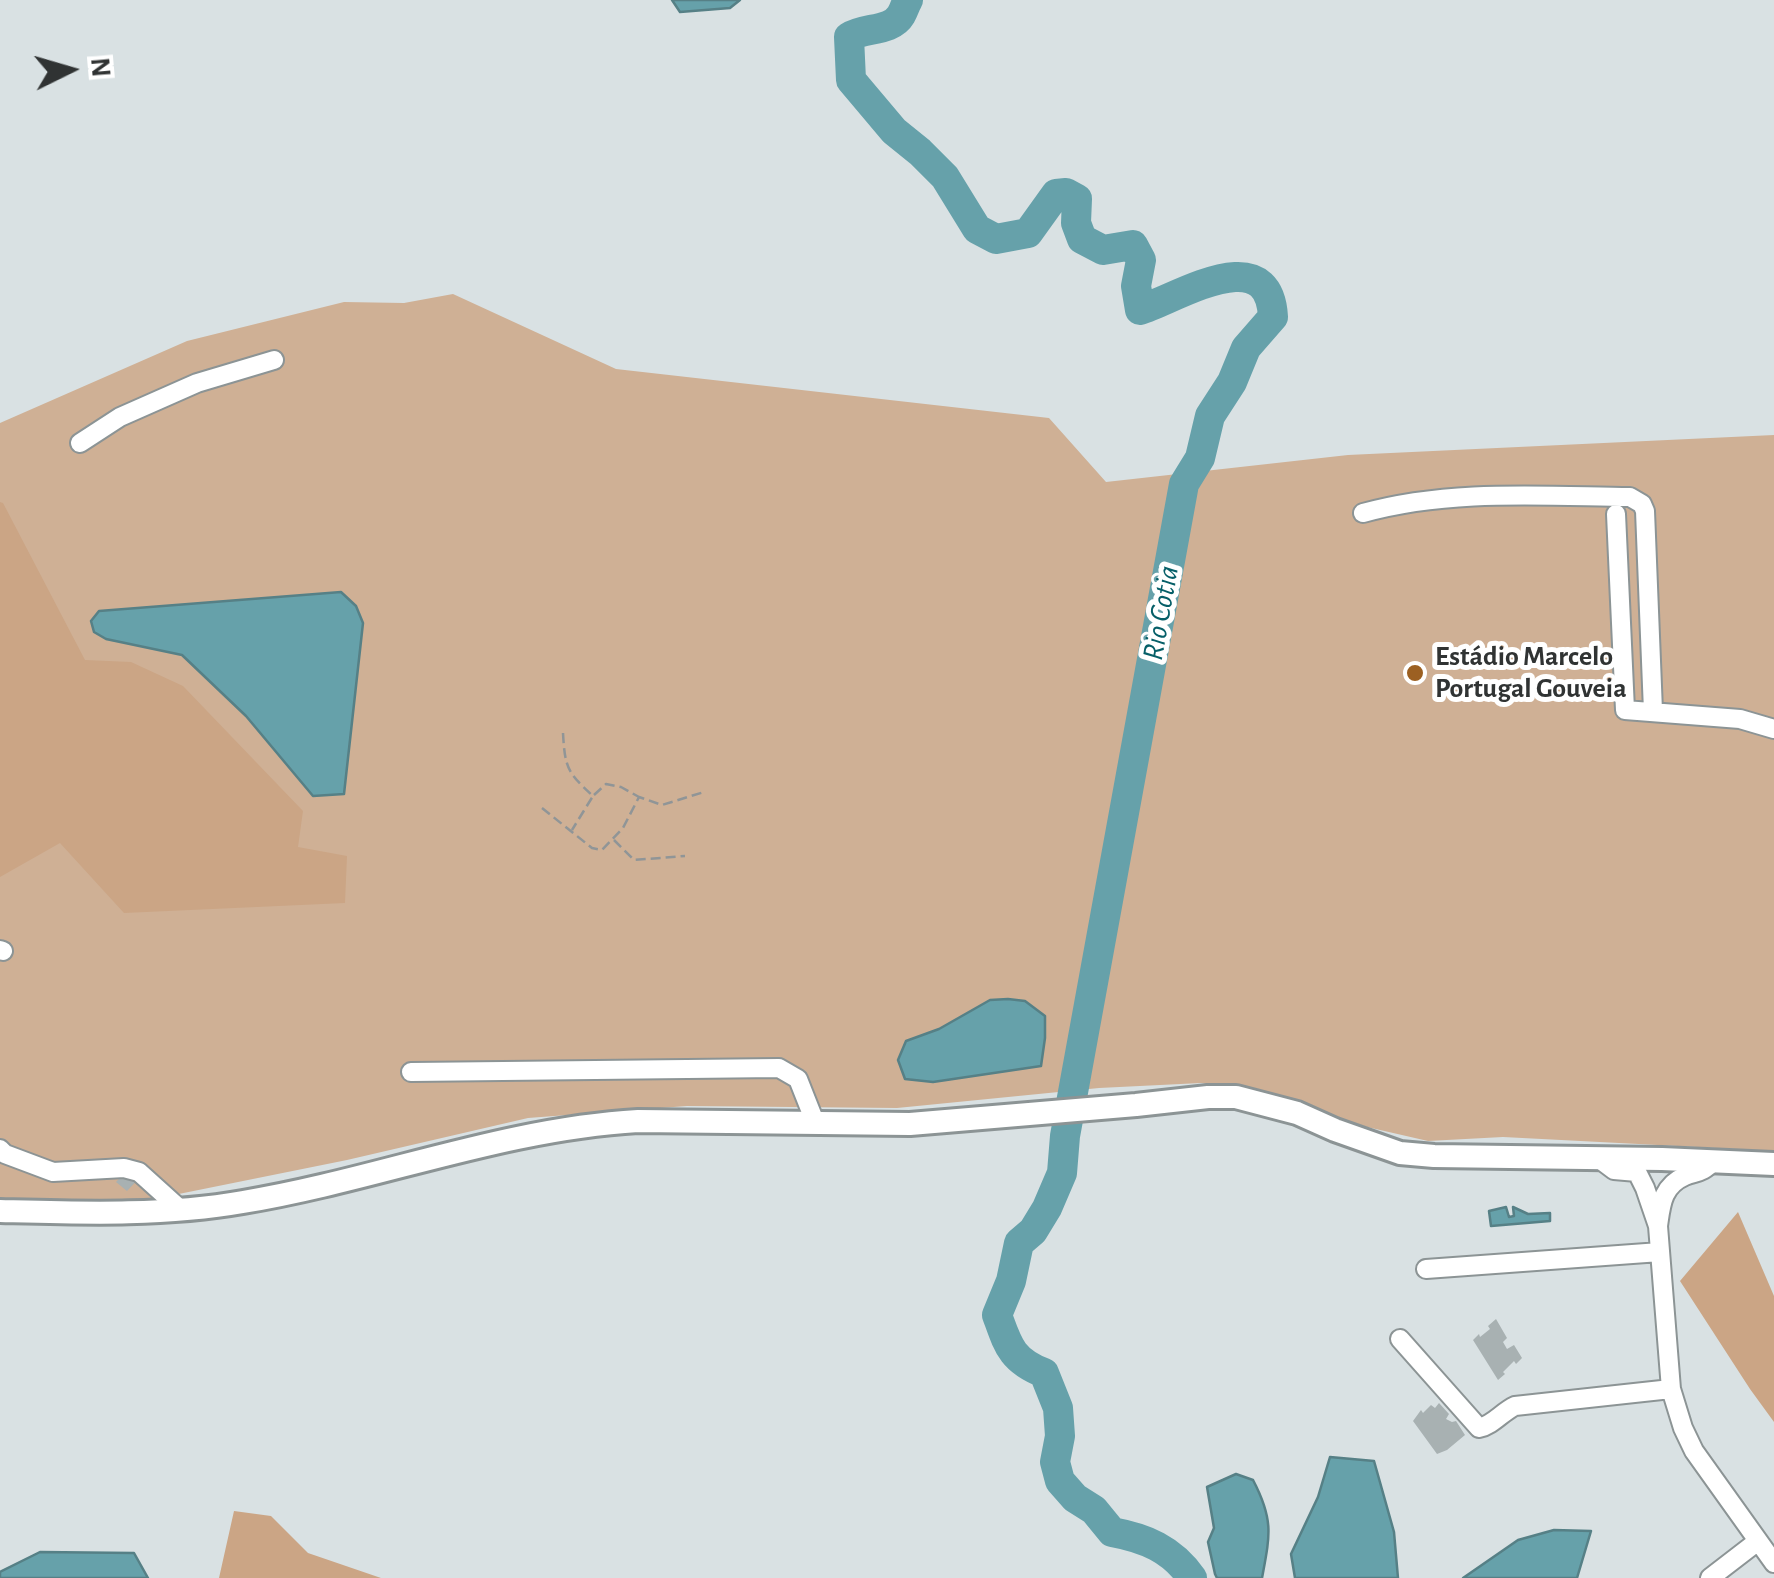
<!DOCTYPE html>
<meta charset="utf-8">
<style>
body{margin:0}
#map{position:relative;width:1774px;height:1578px;overflow:hidden;background:#d9e1e3;font-family:"Alegreya Sans",sans-serif}
canvas{display:block}
.north{position:absolute;left:20px;top:20px;width:100px;height:100px;-webkit-text-stroke:8px #fff;paint-order:stroke;rotate:85deg;font-size:28px;font-weight:700;line-height:40px;text-align:center;color:#303333}
.north::after{content:'';display:block;margin:auto;width:35px;height:45px;background:#303333;clip-path:polygon(50% 0,100% 100%,50% 72%,0 100%)}
</style>
<div id="map">
<canvas width="1774" height="1578"></canvas>
<div class="north">N</div>
</div>
<script>
const c = document.querySelector('canvas').getContext('2d');
c.lineJoin = 'round';
function fill(path, color) {
  c.fillStyle = color;
  c.fill(path, 'evenodd');
}
function trace(path, color, width, dash) {
  c.strokeStyle = color;
  c.lineWidth = width;
  c.lineCap = dash ? 'butt' : 'round';
  c.setLineDash(dash || []);
  c.stroke(path);
}
function write(font, color, halo, rows, align = 'center') {
  c.font = font + ' "Alegreya Sans",sans-serif';
  c.lineWidth = 10;
  c.setLineDash([]);
  c.textBaseline = 'middle';
  c.strokeStyle = halo;
  c.fillStyle = color;
  for (const [text, x, y, turn = 0] of rows) {
    c.save();
    c.translate(x, y);
    c.rotate((+turn || 0) * Math.PI / 180);
    c.textAlign = isNaN(turn) ? turn : align;
    if (halo) c.strokeText(text, 0, 0);
    c.fillText(text, 0, 0);
    c.restore();
  }
}
fill(new Path2D(`
 M453,294L616,369L1049,418L1106,482L1348,455L1774,435V1151L1503,1137L1428,1141L1367,1127L1251,1088L1201,1083L1099,1088L897,1108L687,1106L528,1118L347,1160L144,1201L21,1208L0,1203V423L187,341L344,302L404,303Z`), '#cfb095');
fill(new Path2D(`
 M0,502L3,503L85,660L131,662L183,686L303,811L298,847L347,856L345,903L124,913L60,843L0,877Z
 M1738,1212L1774,1296V1422L1750,1389L1680,1281Z
 M234,1511L271,1516L308,1553L381,1578H219Z`), '#cba585');
const water = new Path2D(`
 M672,0H740L730,8L680,12Z
 M341,592L356,606L363,623L344,794L313,796L246,716L182,655L106,639L94,632L91,621L99,611Z
 M1008,999L1025,1001L1045,1016V1038L1041,1066L933,1082L905,1079L898,1060L906,1041L939,1029L990,1000Z
 M1506,1207L1509,1217L1514,1216L1513,1207L1528,1214L1550,1213V1221L1491,1226L1489,1211Z
 M1330,1457L1374,1461L1394,1532L1398,1578H1295L1291,1554L1318,1497Z
 M1236,1474L1253,1480C1274,1520 1270,1535 1262,1578H1217L1215,1574L1208,1542L1214,1528L1207,1487Z
 M1554,1530L1591,1531L1577,1578H1463L1518,1540Z
 M40,1552L134,1553L148,1578H0V1572Z`);
fill(water, '#66a1aa');
trace(water, '#568086', 2.5);
trace(new Path2D(`
 M908,0C905,5 904,10 901,15C891,32 864,27 849,37L851,80L894,131L920,152L945,177L977,229L996,239L1028,233L1056,194L1066,193L1077,199L1076,223L1082,239L1103,250L1133,245L1141,260L1136,286L1140,310C1178,298 1269,238 1273,317L1246,348L1232,382L1210,416L1200,458L1184,484L1065,1136L1062,1173L1047,1208L1033,1231L1019,1243L1011,1281L997,1315C1008,1345 1011,1360 1044,1373L1058,1408L1060,1436L1055,1462L1060,1481L1075,1498L1094,1510L1112,1532C1145,1538 1172,1549 1192,1578`), '#66a1aa', 30);
fill(new Path2D(`
 M135,1162L147,1170L127,1191L116,1182Z
 M1496,1319L1507,1338L1503,1342L1507,1349L1514,1345L1522,1358L1516,1364L1514,1361L1503,1372L1505,1374L1498,1380L1473,1340L1479,1334L1480,1337L1490,1329L1488,1326Z
 M1439,1403L1449,1414L1446,1419L1452,1422L1456,1421L1465,1435L1447,1450L1437,1454L1413,1421L1421,1410L1423,1413L1431,1405L1435,1408Z`), '#a8b1b2');
const minor = new Path2D(`
 M80,443L120,417L197,383L274,360
 M1363,513C1449,489 1541,496 1630,497L1642,504L1645,511L1653,711
 M1616,514L1625,710L1740,719L1774,729
 M0,950L3,951
 M411,1072L779,1068L798,1079L815,1122
 M0,1149L5,1154L53,1172L124,1168L139,1172L180,1209
 M1598,1158L1614,1170L1637,1172L1645,1188L1658,1226C1661,1205 1662,1186 1685,1176C1699,1171 1702,1173 1714,1161
 M1658,1226L1671,1389L1683,1428L1694,1451L1774,1563
 M1426,1269L1660,1252
 M1400,1339L1479,1428C1493,1425 1502,1412 1515,1406L1671,1389
 M1710,1578L1758,1541`);
const major = new Path2D(`
 M0,1211C81,1213 163,1216 243,1202C376,1180 502,1129 638,1121L910,1124L1136,1105L1208,1097H1236L1297,1113L1335,1130L1400,1153L1434,1156L1662,1159L1774,1164`);
trace(minor, '#8c9495', 22);
trace(major, '#8c9495', 28);
trace(new Path2D(`
 M563,733C565,768 567,772 593,796L572,830
 M594,795L606,784L621,787L639,797
 M542,808L592,848L602,850L623,828L639,797L662,805L704,792
 M614,840L634,860L685,856`), '#909597', 2.5, [10, 5]);
trace(minor, '#fff', 18);
trace(major, '#fff', 22);
for (const [x, y, r, color] of [
 [1415,673,10,"#9c6022"]
]) {
  const dot = new Path2D();
  dot.arc(x, y, r, 0, 2 * Math.PI);
  c.fillStyle = color;
  c.fill(dot);
  trace(dot, '#fff', 4);
}
write('bold 28px', '#303333', '#fff', [
 ["Estádio Marcelo",1435,657],
 ["Portugal Gouveia",1435,689]
], 'left');
write('italic 30px', '#065f68', '#fff', [
 ["Rio Cotia",1161,613,-80]
]);
</script>
